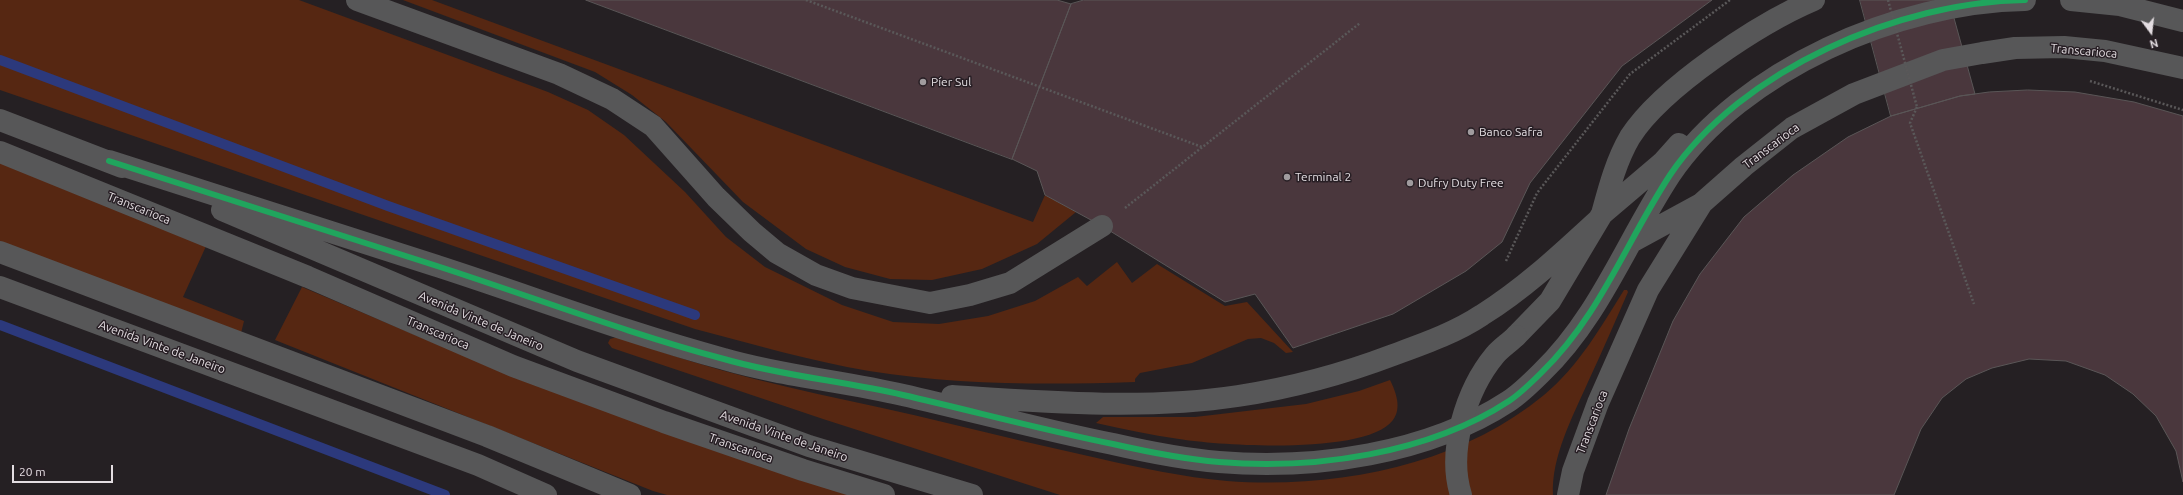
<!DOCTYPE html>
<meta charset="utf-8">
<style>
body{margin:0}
#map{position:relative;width:2183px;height:495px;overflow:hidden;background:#252023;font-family:Ubuntu,sans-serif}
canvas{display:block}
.north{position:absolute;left:2131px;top:12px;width:40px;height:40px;-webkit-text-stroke:3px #271e24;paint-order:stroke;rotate:165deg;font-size:11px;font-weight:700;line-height:16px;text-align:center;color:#e3dde1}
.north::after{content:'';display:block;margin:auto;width:14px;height:18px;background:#e3dde1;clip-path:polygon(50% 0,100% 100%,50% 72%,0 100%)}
.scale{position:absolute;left:12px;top:465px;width:101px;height:18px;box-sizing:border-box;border:2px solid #e3dde1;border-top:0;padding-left:5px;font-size:12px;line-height:14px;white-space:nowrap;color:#e3dde1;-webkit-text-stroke:3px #271e24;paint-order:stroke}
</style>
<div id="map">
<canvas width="2183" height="495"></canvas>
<div class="north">N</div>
<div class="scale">20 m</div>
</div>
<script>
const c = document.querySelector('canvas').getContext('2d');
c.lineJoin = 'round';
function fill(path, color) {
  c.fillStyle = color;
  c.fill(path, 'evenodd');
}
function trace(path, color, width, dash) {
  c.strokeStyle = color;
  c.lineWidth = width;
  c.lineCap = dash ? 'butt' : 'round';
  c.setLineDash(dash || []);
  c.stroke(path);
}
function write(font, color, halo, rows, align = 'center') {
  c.font = font + ' Ubuntu,sans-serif';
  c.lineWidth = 3;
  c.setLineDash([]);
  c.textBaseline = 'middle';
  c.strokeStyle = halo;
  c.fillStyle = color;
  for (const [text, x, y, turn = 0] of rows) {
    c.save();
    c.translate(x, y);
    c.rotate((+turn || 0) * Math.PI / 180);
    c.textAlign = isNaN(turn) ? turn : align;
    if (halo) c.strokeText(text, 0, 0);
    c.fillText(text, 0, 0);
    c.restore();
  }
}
fill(new Path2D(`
 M0,0H299L548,92L588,110L624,135L685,192L726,237L765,267L842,305L893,322L939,324L988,316L1035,301L1078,277L1087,286L1117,262L1132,283L1157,264L1225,306L1247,302L1293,352L1286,353L1274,343L1261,338L1248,339L1192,363L1140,373L1135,379V382C1047,385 957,385 869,371C810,361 753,344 695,329L0,90Z
 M403,0H432L1033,222L1045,195L1076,212L1037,244L982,269L932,280L890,279L845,267L806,249L743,202L666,122L632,95L595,72Z
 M0,161L207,244L183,297L244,321L241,333L0,242Z
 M302,287L512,376L850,495H667L653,491L275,340Z
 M1624,290H1627L1628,292C1615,322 1602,352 1588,382C1573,416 1551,457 1553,495H1060L823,419L612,348L608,343L610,339L617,337C641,345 665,353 690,361C774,387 861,402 947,423C997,435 1047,447 1097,458C1140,468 1183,477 1227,481C1336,489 1458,466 1544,395C1578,367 1601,327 1624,290Z
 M1390,380C1396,392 1402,408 1393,420C1367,455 1222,446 1179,439C1151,435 1123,429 1096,423L1103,417H1195L1306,404L1359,391Z`), '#562712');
trace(new Path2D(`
 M0,60L388,206L695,315
 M0,325L445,495`), '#2c397c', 10);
const building = new Path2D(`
 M586,0H1057L1071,4L1012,159Z
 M1084,0H1712L1622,66L1530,183L1502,242L1466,271L1393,314L1293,348L1255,294L1225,302L1102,226L1045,195L1037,171L1012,159L1071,4Z
 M1860,0H1949L1975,94L1960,96L1891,116Z
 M2028,90L2075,92L2134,102L2183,116V482L2176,451L2156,416L2133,394L2105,375L2066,361L2029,359L1992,368L1966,379L1942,398L1921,429L1894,495H1606L1629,429L1673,321L1700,274L1744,217L1793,175L1848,137L1891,116L1960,96L1989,92Z`);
fill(building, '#4a373d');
trace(building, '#5a5657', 1);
trace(new Path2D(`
 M806,0L1202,147
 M2090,81L2183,110
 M1917,107L1910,123L1974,304
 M1125,208L1360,23
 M1506,261L1537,193L1630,74L1730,0`), '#5a5859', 2.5, [2, 2]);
trace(new Path2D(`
 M357,0L559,74L612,99L653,126L716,197L752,232L777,253L816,275L852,288L930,303L970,295L1010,283L1102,226
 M2071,0L2120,5L2183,21
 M0,120L122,167
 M0,152L308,277L513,366L664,422L803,470L884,495
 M109,161C219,196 328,231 437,266C533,297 627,333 724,359C782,376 844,381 903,395C973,411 1043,430 1113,444C1148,452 1183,459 1219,462C1314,470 1428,454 1509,401C1521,393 1531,383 1541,373C1600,316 1626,242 1670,175C1742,69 1899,2 2025,0
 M222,210L577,361L809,446L972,495
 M1602,214C1609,188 1616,161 1630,137C1662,87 1760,23 1814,0
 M1633,241L1701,204
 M0,252L487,436L630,495
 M0,287L478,465L546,495
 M1516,336L1550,301L1602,214L1662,163L1679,144
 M952,396C1044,402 1147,410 1238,396C1291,388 1343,374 1393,355C1423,344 1455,333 1482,315C1525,288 1561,254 1598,220
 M1568,495L1573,471L1598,403L1648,290L1702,203L1744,166L1792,128L1854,94L1943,60L1982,53L2015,48L2064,47L2105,51L2183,68`), '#575758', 22);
trace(new Path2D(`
 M1888,0L1917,107`), '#5a5859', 2.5, [2, 2]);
trace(new Path2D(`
 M1461,495C1447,451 1466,390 1495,355C1501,348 1509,343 1516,336`), '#575758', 22);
trace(new Path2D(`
 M109,161C219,196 328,231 437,266C533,297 627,333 724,359C782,376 844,381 903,395C973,411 1043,430 1113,444C1148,452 1183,459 1219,462C1314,470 1428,454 1509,401C1521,393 1531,383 1541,373C1600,316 1626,242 1670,175C1742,69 1899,2 2025,0`), '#20a55d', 6);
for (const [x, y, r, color] of [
 [923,82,4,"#a09b9e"],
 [1471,132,4,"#a09b9e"],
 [1287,177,4,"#a09b9e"],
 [1410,183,4,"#a09b9e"]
]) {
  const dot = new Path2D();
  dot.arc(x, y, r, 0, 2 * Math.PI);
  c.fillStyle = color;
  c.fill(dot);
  trace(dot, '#271e24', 1.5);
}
write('12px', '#e3dde1', '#271e24', [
 ["Transcarioca",2084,51,5],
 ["Transcarioca",1771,146,-37],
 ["Transcarioca",139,208,22],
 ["Avenida Vinte de Janeiro",481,321,23],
 ["Transcarioca",438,333,23],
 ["Avenida Vinte de Janeiro",162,347,20],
 ["Transcarioca",1592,422,-69],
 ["Avenida Vinte de Janeiro",784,436,19],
 ["Transcarioca",741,448,19]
]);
write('12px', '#e3dde1', '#271e24', [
 ["Píer Sul",931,82],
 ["Banco Safra",1479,132],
 ["Terminal 2",1295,177],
 ["Dufry Duty Free",1418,183]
], 'left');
</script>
